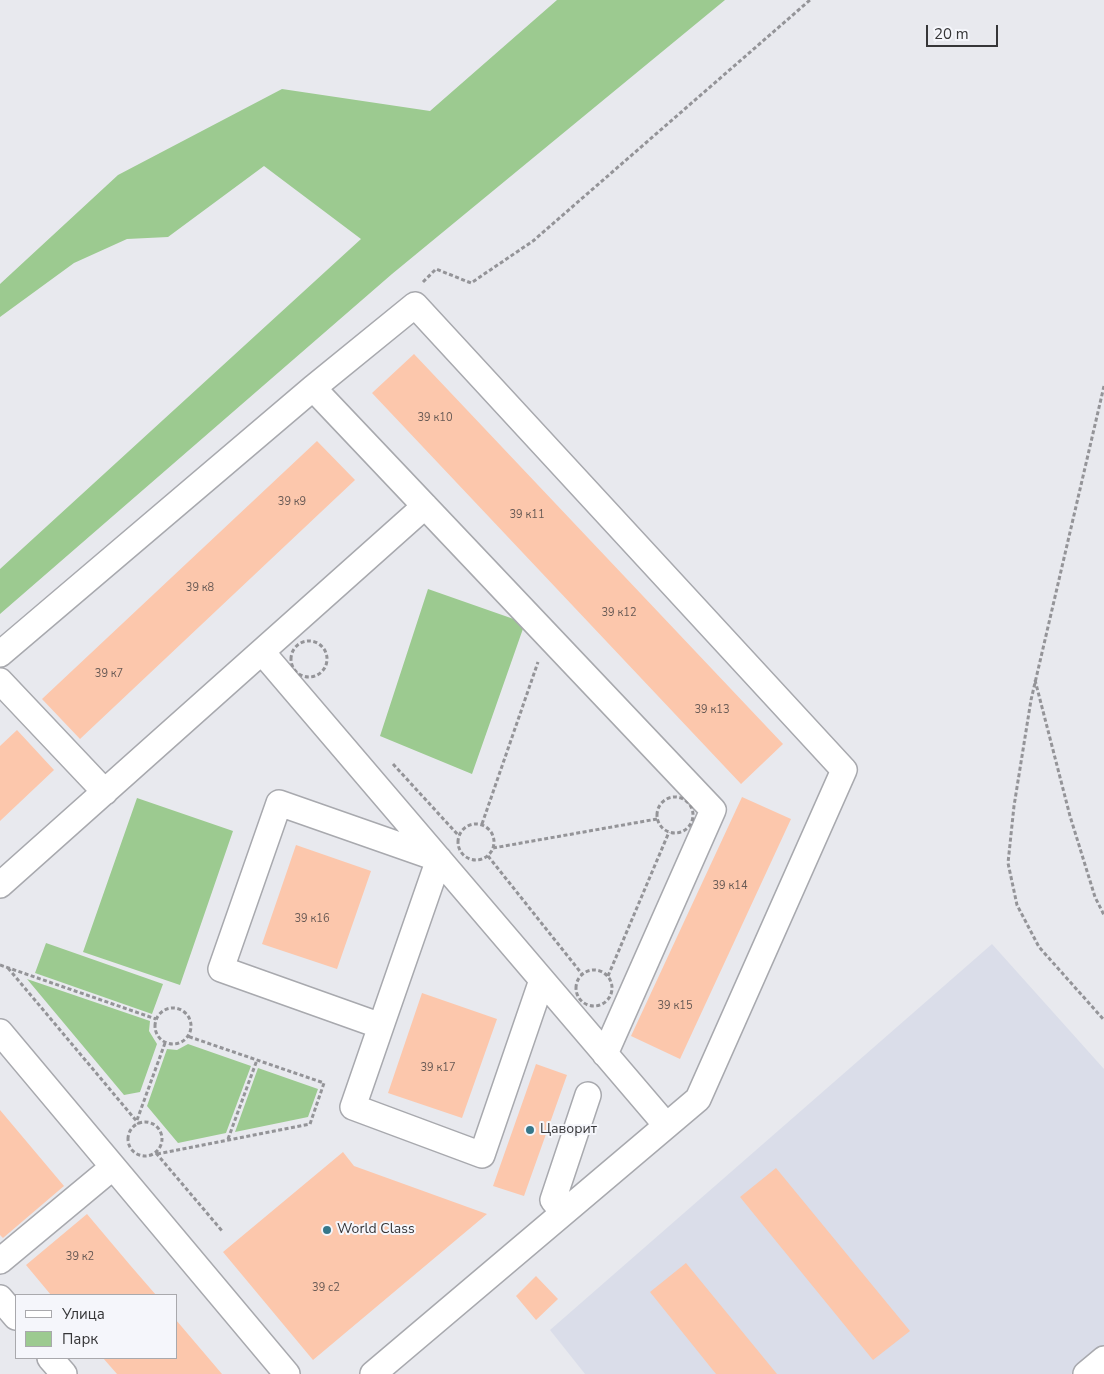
<!DOCTYPE html>
<meta charset="utf-8">
<style>
body{margin:0}
#map{position:relative;width:1104px;height:1374px;overflow:hidden;background:#e8e9ee;font-family:"Nunito Sans",sans-serif}
canvas{display:block}
.legend{position:absolute;left:15px;top:1294px;width:162px;height:65px;box-sizing:border-box;background:#f5f6fb;border:1px solid #a9a9ad;margin:0;padding:6px 9px;list-style:none;font-size:15px;color:#363638}
.legend li{display:flex;align-items:center;gap:10px;height:25px}
.legend b{width:25px;border:1px solid #a9a9ad}
.scale{position:absolute;left:926px;top:25px;width:72px;height:22px;box-sizing:border-box;border:2px solid #363638;border-top:0;padding-left:6px;font-size:15px;line-height:18px;white-space:nowrap;color:#363638;-webkit-text-stroke:4px #f5f6fb;paint-order:stroke}
</style>
<div id="map">
<canvas width="1104" height="1374"></canvas>
<ul class="legend">
<li><b style="height:6px;background:#fff"></b>Улица</li>
<li><b style="height:14px;background:#9cca90"></b>Парк</li>
</ul>
<div class="scale">20 m</div>
</div>
<script>
const c = document.querySelector('canvas').getContext('2d');
c.lineJoin = 'round';
function fill(path, color) {
  c.fillStyle = color;
  c.fill(path, 'evenodd');
}
function trace(path, color, width, dash) {
  c.strokeStyle = color;
  c.lineWidth = width;
  c.lineCap = dash ? 'butt' : 'round';
  c.setLineDash(dash || []);
  c.stroke(path);
}
function write(font, color, halo, rows, align = 'center') {
  c.font = font + ' "Nunito Sans",sans-serif';
  c.lineWidth = 4;
  c.setLineDash([]);
  c.textBaseline = 'middle';
  c.strokeStyle = halo;
  c.fillStyle = color;
  for (const [text, x, y, turn = 0] of rows) {
    c.save();
    c.translate(x, y);
    c.rotate((+turn || 0) * Math.PI / 180);
    c.textAlign = isNaN(turn) ? turn : align;
    if (halo) c.strokeText(text, 0, 0);
    c.fillText(text, 0, 0);
    c.restore();
  }
}
fill(new Path2D(`
 M992,944L1104,1069V1345L1071,1374H585L550,1330Z`), '#dadde9');
fill(new Path2D(`
 M557,0H725L392,274L0,614V569L361,239L264,166L168,237L127,239L74,263L0,317V284L118,175L282,89L430,111Z
 M428,589L525,623L472,774L380,736Z
 M137,798L233,831L180,985L83,952Z
 M46,943L163,984L152,1014L35,973Z
 M27,979L150,1021L149,1031L157,1044L140,1092L124,1095Z
 M188,1044L251,1066L226,1133L178,1143L147,1106L167,1049L177,1050Z
 M258,1068L318,1089L308,1117L235,1132Z`), '#9cca90');
fill(new Path2D(`
 M414,354L783,744L741,784L372,393Z
 M317,441L355,480L80,739L42,699Z
 M17,730L54,770L0,821V746Z
 M742,797L791,819L680,1059L631,1036Z
 M296,845L371,871L337,969L262,944Z
 M422,993L497,1019L462,1118L388,1093Z
 M536,1064L567,1075L524,1196L493,1186Z
 M0,1110L64,1186L3,1238L0,1235Z
 M343,1152L354,1166L487,1214L313,1360L223,1252Z
 M776,1168L910,1331L873,1360L740,1197Z
 M87,1214L130,1265L156,1295H51L26,1265Z
 M686,1263L777,1374H716L650,1292Z
 M536,1276L558,1299L536,1320L516,1296Z
 M176,1320L222,1374H117L103,1358H176Z`), '#fcc7ac');
const minor = new Path2D(`
 M313,388L713,810L605,1054
 M262,652L666,1125
 M0,654L313,388L415,305L844,770L698,1099L373,1374
 M0,681L105,792
 M0,885L425,506
 M381,1026L439,859L279,803L221,969L381,1026L353,1107L482,1155L542,980
 M0,1032L287,1374
 M563,1212L553,1200L588,1095
 M0,1261L113,1167
 M0,1298L16,1317
 M50,1358L64,1374
 M1086,1374L1104,1359`);
trace(minor, '#a8a9ae', 28);
trace(new Path2D(`
 M423,282L436,269L471,283L533,241L810,0
 M1104,386L1031,700L1014,806L1008,863L1017,905L1039,947L1104,1020
 M291 659a18 18 0 1 1 36 0a18 18 0 1 1-36 0Z
 M1035,680L1070,816L1095,897L1104,915
 M393,764L459,836
 M657 815a18 18 0 1 1 36 0a18 18 0 1 1-36 0Z
 M482,824L538,662
 M458 842a18 18 0 1 1 36 0a18 18 0 1 1-36 0Z
 M493,848L657,819
 M488,856L582,974
 M0,965L156,1019
 M8,968L139,1124
 M576 988a18 18 0 1 1 36 0a18 18 0 1 1-36 0Z
 M608,976L669,832
 M155 1026a18 18 0 1 1 36 0a18 18 0 1 1-36 0Z
 M137,1120L165,1043
 M128 1139a17 17 0 1 1 34 0a17 17 0 1 1-34 0Z
 M228,1139L257,1060
 M156,1153L223,1232
 M157,1154L310,1124L324,1083L187,1036`), '#949498', 3, [4, 2.5]);
trace(minor, '#fff', 25);
for (const [x, y, r, color] of [
 [530,1130,5,"#36778a"],
 [327,1230,5,"#36778a"]
]) {
  const dot = new Path2D();
  dot.arc(x, y, r, 0, 2 * Math.PI);
  c.fillStyle = color;
  c.fill(dot);
  trace(dot, '#f5f6fb', 2);
}
write('11px', '#685a55', null, [
 ["39 к10",435,418],
 ["39 к9",292,502],
 ["39 к11",527,515],
 ["39 к8",200,588],
 ["39 к12",619,613],
 ["39 к7",109,674],
 ["39 к13",712,710],
 ["39 к14",730,886],
 ["39 к16",312,919],
 ["39 к15",675,1006],
 ["39 к17",438,1068],
 ["39 к2",80,1257],
 ["39 с2",326,1288]
]);
write('14px', '#363638', '#f5f6fb', [
 ["Цаворит",540,1130],
 ["World Class",337,1230]
], 'left');
</script>
